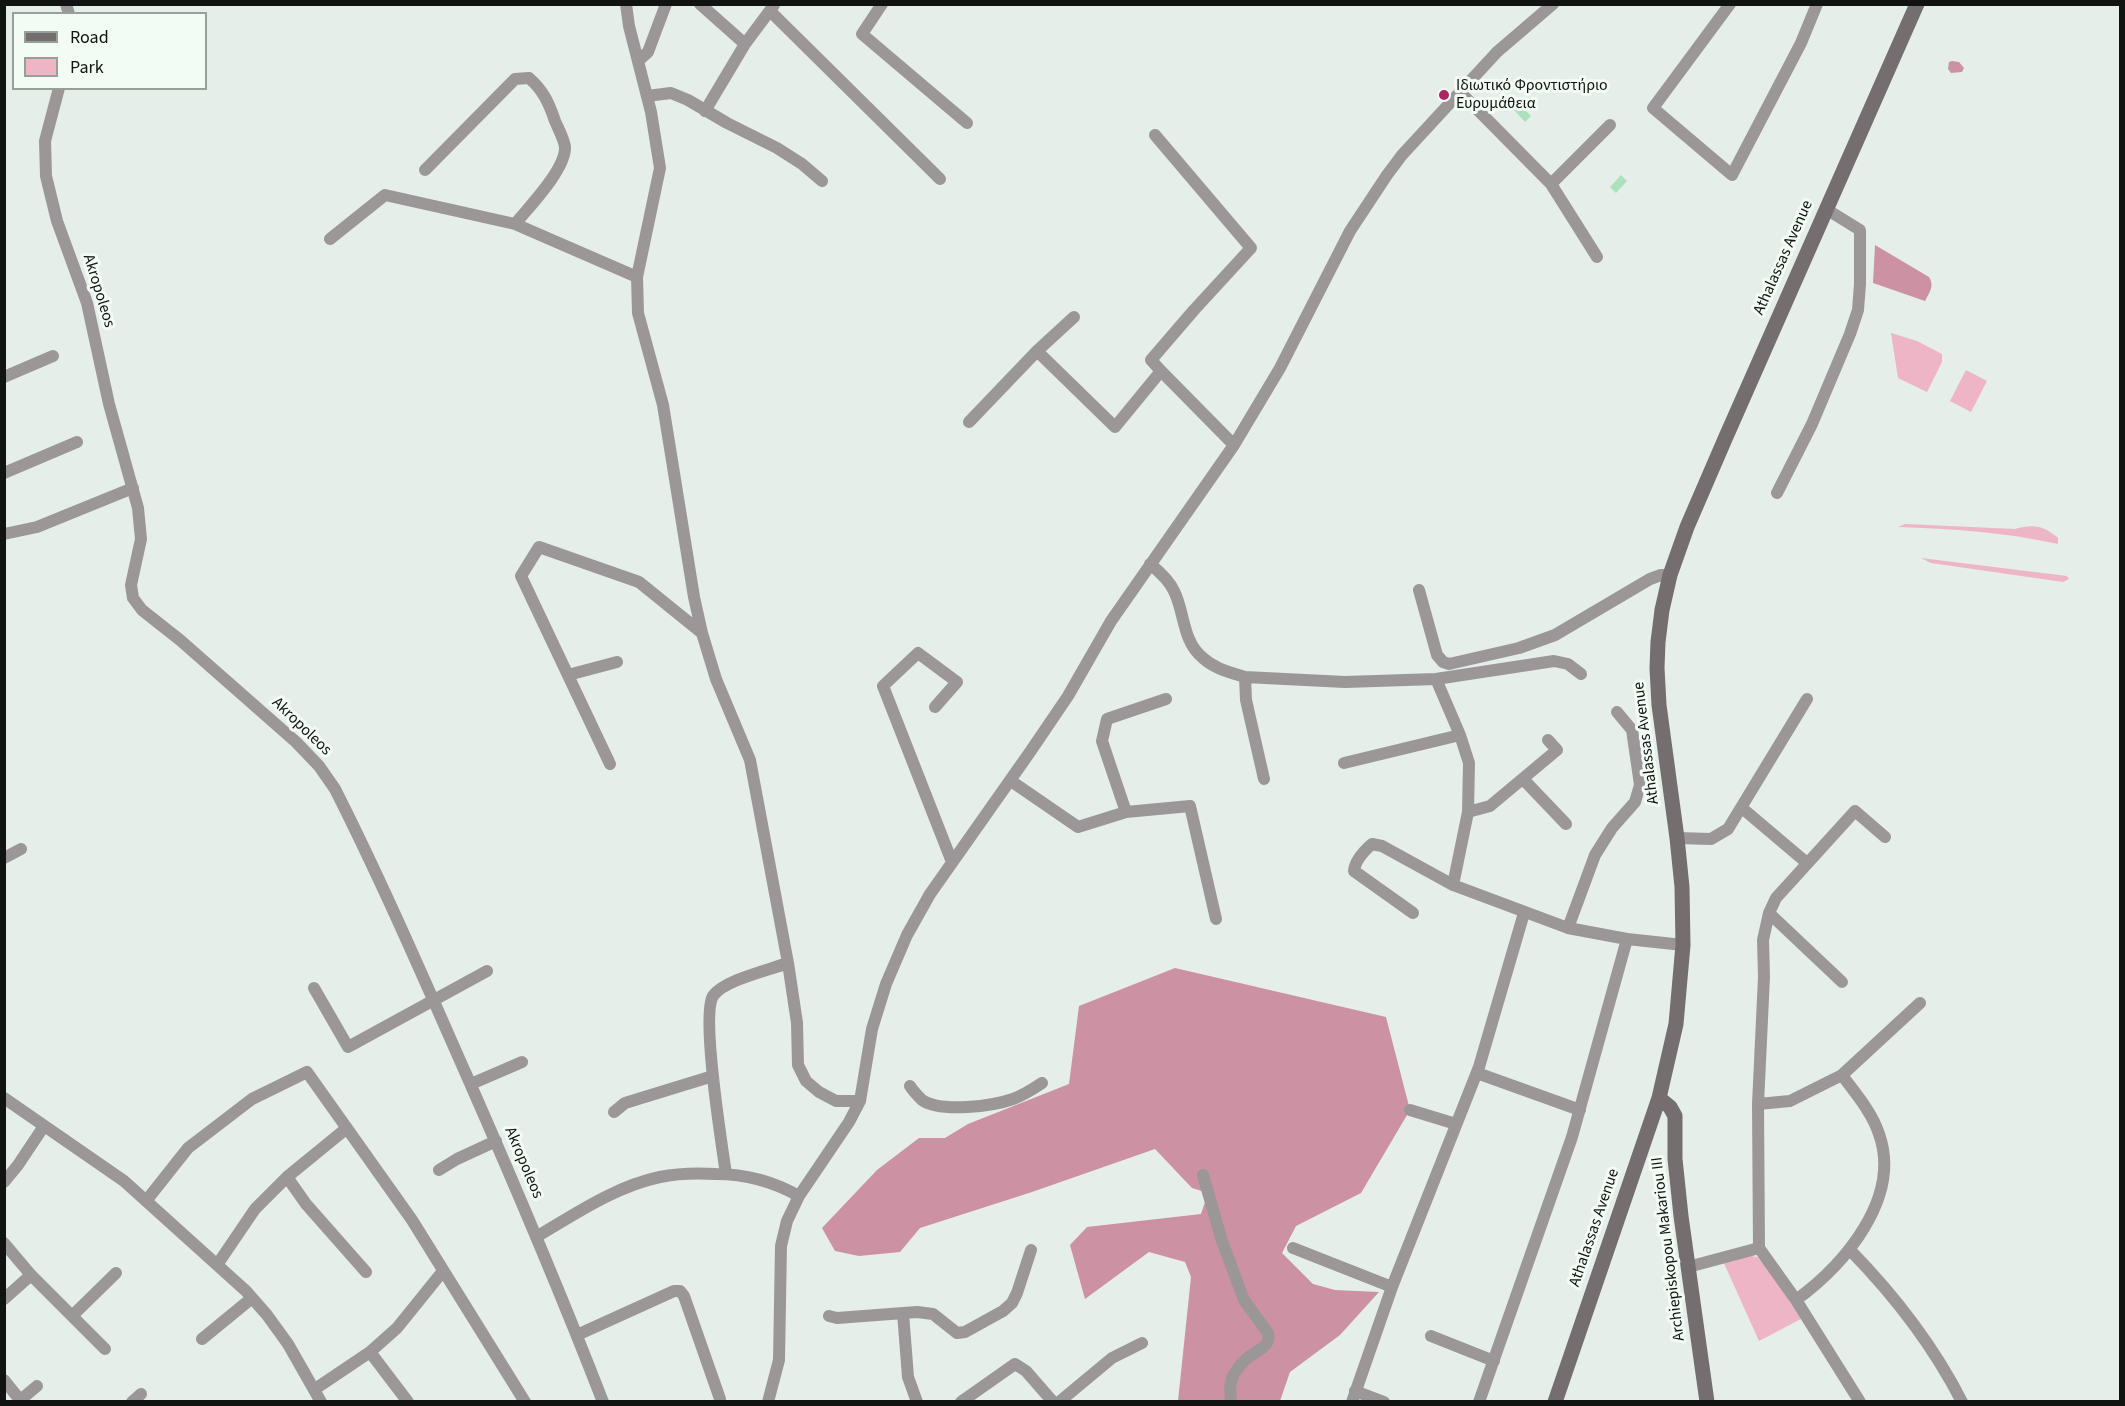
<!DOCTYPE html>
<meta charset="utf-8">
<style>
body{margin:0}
#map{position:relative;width:2125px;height:1406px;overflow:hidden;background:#e5eee8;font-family:"Source Sans 3",sans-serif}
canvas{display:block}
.frame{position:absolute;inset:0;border:6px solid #101311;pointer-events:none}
.legend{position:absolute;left:12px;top:12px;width:195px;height:78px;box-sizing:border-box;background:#f2fcf5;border:2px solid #989f9a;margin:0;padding:8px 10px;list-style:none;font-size:18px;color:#101311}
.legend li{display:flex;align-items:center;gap:12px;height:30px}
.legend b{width:30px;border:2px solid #989f9a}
</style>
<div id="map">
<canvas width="2125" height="1406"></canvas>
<div class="frame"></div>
<ul class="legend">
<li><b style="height:8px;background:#756e70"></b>Road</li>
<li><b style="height:16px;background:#edb5c5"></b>Park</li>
</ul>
</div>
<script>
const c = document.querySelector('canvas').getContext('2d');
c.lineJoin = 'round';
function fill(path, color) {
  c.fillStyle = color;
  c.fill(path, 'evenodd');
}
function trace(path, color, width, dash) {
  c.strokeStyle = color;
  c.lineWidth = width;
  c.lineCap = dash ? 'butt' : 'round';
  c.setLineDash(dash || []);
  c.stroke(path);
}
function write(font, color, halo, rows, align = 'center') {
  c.font = font + ' "Source Sans 3",sans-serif';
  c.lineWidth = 6;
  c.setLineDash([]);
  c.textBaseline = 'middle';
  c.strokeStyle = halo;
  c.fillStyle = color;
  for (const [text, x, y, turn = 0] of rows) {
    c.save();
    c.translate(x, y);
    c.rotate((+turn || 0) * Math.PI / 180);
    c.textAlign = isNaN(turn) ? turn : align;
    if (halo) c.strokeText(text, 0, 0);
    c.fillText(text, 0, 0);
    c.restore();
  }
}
fill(new Path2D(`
 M1891,333L1917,341L1942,354V362L1927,392L1898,378Z
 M1966,370L1987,381L1971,412L1950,401Z
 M1905,524L2015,529C2033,524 2043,525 2058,538V544C2005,532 1952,529 1898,527Z
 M1921,558L2067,576L2069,579L2063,582L1931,563Z
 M1746,1255L1757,1257L1766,1265L1801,1319L1759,1341L1723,1261Z`), '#edb5c5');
fill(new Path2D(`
 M1952,61L1959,62L1964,68L1962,72L1951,73L1948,69L1949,62Z
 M1875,245L1929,277C1935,286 1929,293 1925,301L1873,283Z
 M1175,968L1386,1017L1410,1110L1361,1193L1296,1226L1282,1253L1313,1284L1335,1290L1379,1292L1340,1335L1290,1372L1280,1401H1178L1191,1277L1185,1262L1149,1252L1085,1299L1070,1245L1087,1227L1201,1214L1208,1193L1192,1188L1155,1149L1032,1192L920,1228L900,1252L859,1256L835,1251L822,1228L877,1170L919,1138H945L968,1124L1069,1084L1079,1006Z`), '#cd91a4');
fill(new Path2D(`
 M1519,104L1531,116L1525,122L1513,109Z
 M1621,175L1627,181L1616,193L1610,187Z`), '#abe2be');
trace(new Path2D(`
 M66,4L69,14
 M626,4L629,26L651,112L660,168L637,277L638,313L663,405L694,597L702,633L716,679L750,760L788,963L797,1023L798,1065L806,1081L819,1092L836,1101H860
 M700,4L745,44
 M882,4L862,34L967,123
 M1730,4L1653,108L1732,175L1801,43L1817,4
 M770,11L940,179
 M638,61L648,52L666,4
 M59,88L45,141L46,176L57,221L87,303L109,404L138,508L141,539L131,585L133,598L142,610L180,640L296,742L319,766L335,789C382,882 424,979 466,1074C514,1183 560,1291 603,1402
 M1460,92L1551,184L1597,257
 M647,96L671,93L688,100L727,123L777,148L802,164L822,181
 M705,111L745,44L774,5
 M425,170L515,79L529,78C543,90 549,103 555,121C558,128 564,139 565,147C566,169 529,207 515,224
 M1551,184L1610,125
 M330,239L385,195L515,224L637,277
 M1037,351L1115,427L1161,371L1151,360L1194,310L1251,248L1155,135
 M1161,371L1234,445
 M4,377L53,356
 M969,422L1037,351L1074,317
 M4,473L77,442
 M1777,493L1812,424L1850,334L1858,310L1860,284V230L1826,209
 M4,534L37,527L133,488
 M1150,564C1160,572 1169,580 1174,591C1185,613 1182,641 1203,658C1215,669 1230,672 1245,677
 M1419,590L1437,655L1443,662L1449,664L1519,648L1555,635L1650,579L1661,575H1670
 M568,675L617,662
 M1436,679L1460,735L1469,763L1468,812L1453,885
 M935,707L957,682L918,653L883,686L952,862
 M1344,763L1460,735
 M610,764L521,576L539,547L639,582L702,633
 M1264,779L1246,700L1245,677L1345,682L1436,679L1554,661L1568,664L1581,674
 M1523,779L1566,824
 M1011,781L1078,827L1126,812L1190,806L1216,919
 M1742,808L1807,863
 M1126,812L1102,741L1107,719L1166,699
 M1468,812L1490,806L1557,750L1548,740
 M1677,838L1711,839L1728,829L1807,699
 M4,858L21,849
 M1413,913L1354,871C1355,860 1364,851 1372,844L1382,846L1453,885L1568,928L1627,939L1683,945
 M1769,913L1842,982
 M1568,928L1595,855L1612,828L1635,802L1640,785L1632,730L1617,712
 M314,988L348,1047L487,971
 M1477,1073L1580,1110
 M471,1084L522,1062
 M910,1086C913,1091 918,1096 922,1100C941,1113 993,1106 1013,1099C1024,1095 1033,1089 1042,1083
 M4,1098L124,1181L246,1291L267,1315L288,1344L321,1402
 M1758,1104L1790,1101L1842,1075L1920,1003
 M1410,1110L1456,1124
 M614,1112L625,1103L713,1076
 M439,1170L457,1159L496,1141
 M726,1174C722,1146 701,1015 713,996C724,980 769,970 788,963
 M1203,1175L1222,1241L1244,1300L1268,1333C1272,1347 1255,1351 1246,1359C1242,1363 1237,1369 1234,1374C1229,1383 1230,1392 1231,1402
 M287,1177L306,1204L366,1272
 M4,1182L18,1165L44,1126
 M146,1201L188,1148L252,1099L307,1072L412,1220L525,1402
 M536,1237C575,1214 616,1186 660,1177C679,1173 697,1173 716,1174C744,1174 774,1182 799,1196
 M4,1243L31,1275L105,1349
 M1293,1248L1392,1287
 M1850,1250C1894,1295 1933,1345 1962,1402
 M217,1265L255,1209L287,1177L347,1128
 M1688,1267L1759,1248
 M4,1299L31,1275
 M1796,1300C1844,1265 1902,1198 1879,1134C1872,1112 1855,1093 1842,1075
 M903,1313L908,1377L917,1402
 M72,1316L116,1273
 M829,1316L837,1318L917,1312L933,1314L957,1333L965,1332L1003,1311L1012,1303L1017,1293L1031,1250
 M577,1335L674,1291H680L684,1296L720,1399
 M1431,1336L1494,1361
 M202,1339L252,1298
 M370,1352L408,1402
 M4,1380L20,1400
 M315,1389L370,1352L397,1328L443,1271
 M1355,1391L1384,1402
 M18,1402L37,1386
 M132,1402L141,1394
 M768,1402L779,1360L781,1246L787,1221L799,1196L849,1122L860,1101L872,1029L886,984L907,935L930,894L1030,752L1068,696L1111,621L1234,445L1280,368L1350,231L1387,175L1402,155L1497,52L1553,4
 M961,1402L1015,1364L1026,1371L1053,1402
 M1059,1402L1112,1358L1142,1343
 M1352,1402L1392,1287L1479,1067L1524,913
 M1479,1402L1572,1137L1627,939
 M1860,1402L1796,1300L1759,1248L1758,1104L1764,977L1763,940L1769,913L1776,898L1855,811L1885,837`), '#9b9798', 12);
trace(new Path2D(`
 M1659,1098L1670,1107L1675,1116V1159L1681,1216L1707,1402
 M1555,1402L1659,1098L1676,1024L1683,945L1682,887L1677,838L1659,705L1657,668L1658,642L1662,610L1670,575L1687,527L1725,439L1917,4`), '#756e70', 15);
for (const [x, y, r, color] of [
 [1444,95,6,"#af2362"]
]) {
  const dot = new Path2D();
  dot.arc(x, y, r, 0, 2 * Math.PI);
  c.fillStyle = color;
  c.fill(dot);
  trace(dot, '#f2fcf5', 2);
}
write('16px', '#101311', '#f2fcf5', [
 ["Ιδιωτικό Φροντιστήριο",1456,86],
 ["Ευρυμάθεια",1456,104]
], 'left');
write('16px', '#101311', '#f2fcf5', [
 ["Athalassas Avenue",1784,258,-66],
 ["Akropoleos",98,291,73],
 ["Akropoleos",301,727,44],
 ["Athalassas Avenue",1647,743,-97],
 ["Akropoleos",523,1163,67],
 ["Athalassas Avenue",1595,1228,-71],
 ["Archiepiskopou Makariou III",1669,1249,-97]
]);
</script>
